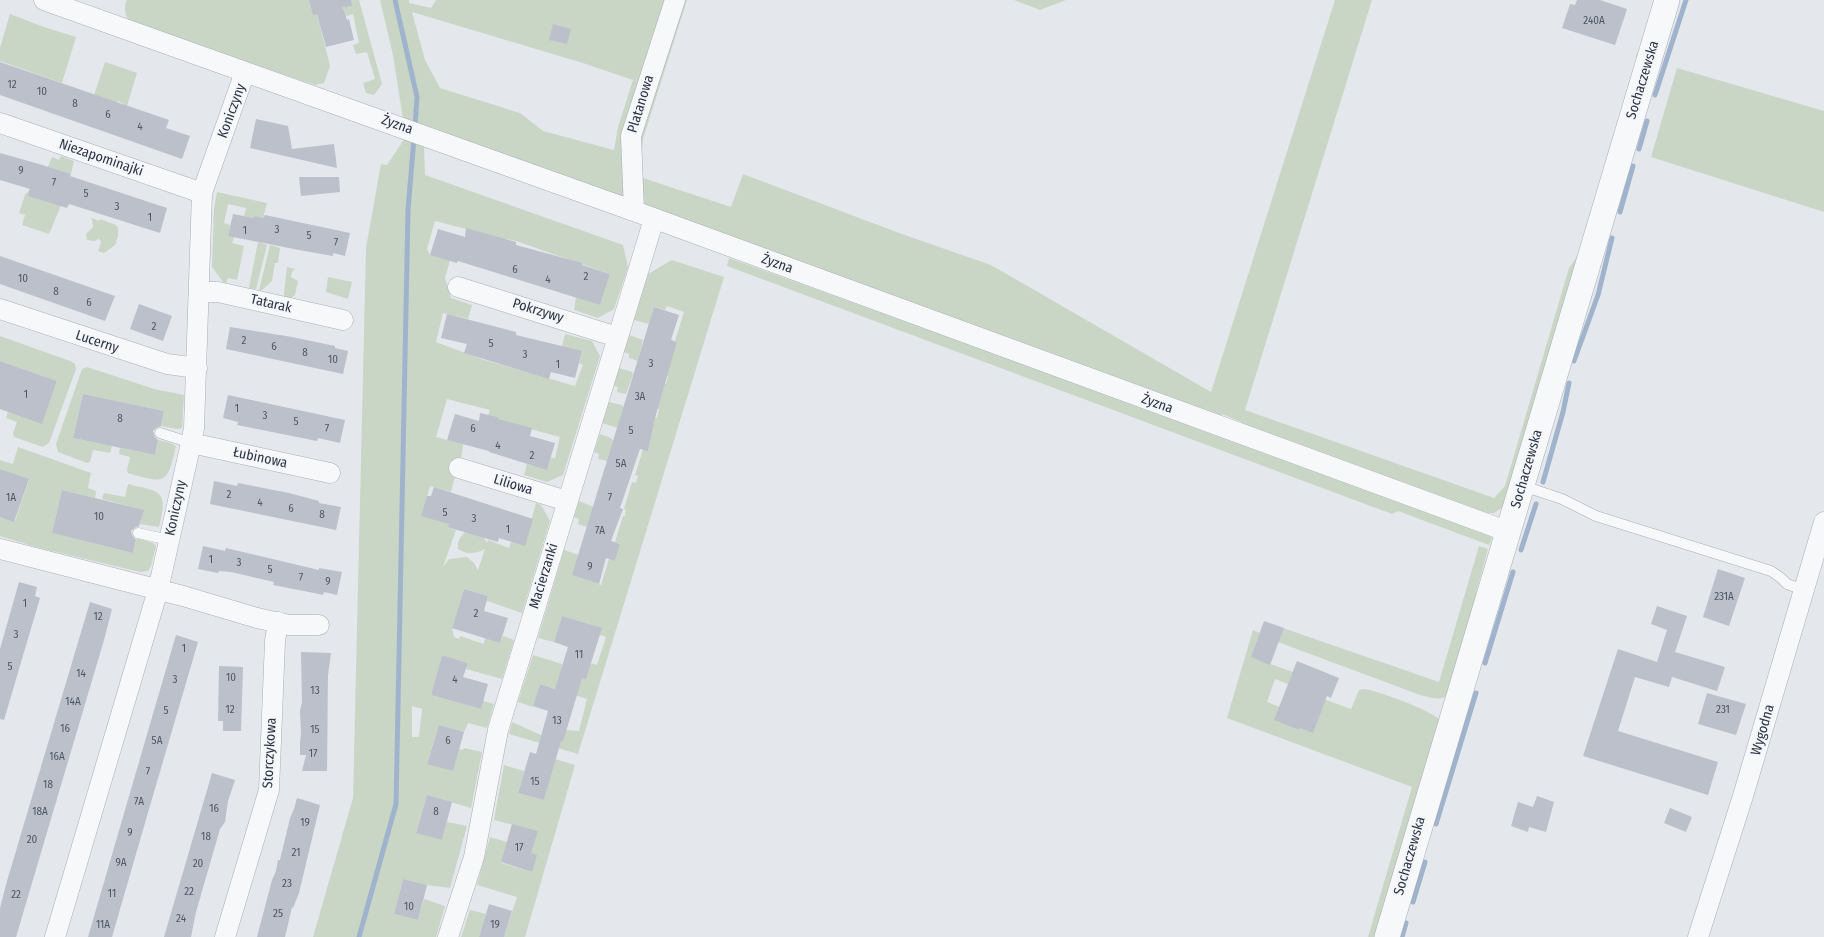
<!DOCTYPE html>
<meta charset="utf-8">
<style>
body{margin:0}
canvas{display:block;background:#e4e7ec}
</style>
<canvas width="1824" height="937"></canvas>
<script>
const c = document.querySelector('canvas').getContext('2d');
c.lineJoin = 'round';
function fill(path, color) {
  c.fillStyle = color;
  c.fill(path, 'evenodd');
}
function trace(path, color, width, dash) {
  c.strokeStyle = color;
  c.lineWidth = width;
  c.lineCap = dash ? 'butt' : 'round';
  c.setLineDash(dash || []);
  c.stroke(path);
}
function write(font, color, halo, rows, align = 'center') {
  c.font = font + ' "Fira Sans Condensed",sans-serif';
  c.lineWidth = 4;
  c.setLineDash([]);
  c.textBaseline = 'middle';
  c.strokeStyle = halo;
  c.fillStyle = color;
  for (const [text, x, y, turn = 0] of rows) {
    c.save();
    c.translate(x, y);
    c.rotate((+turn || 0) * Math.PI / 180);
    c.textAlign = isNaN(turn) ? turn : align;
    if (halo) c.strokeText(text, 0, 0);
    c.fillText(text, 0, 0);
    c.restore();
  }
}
fill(new Path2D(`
 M127,0H309L313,14H317L330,66L324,83L315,85L131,23C125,17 123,8 127,0Z
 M341,0H359L382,84L374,95L366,93L363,83L375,79L367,52L356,54L353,45L359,43L353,14L346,16Z
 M380,0H409V3L431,8L436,0H671L624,198L403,119L393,55ZM412,12L583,63L633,80L618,127L614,150L543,131L520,113L440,88L425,60Z
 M684,0H687L643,139L640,177L731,207L743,174L899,233L991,265L1211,392L1335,0H1372L1245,410L1494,498L1505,486L1569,268L1578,255L1636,61V53L1640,60L1506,505L1494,513H1487L1246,426L1241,422L1222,414L1219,421L654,213L638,199L640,138Z
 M1014,0H1066L1040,10Z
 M10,14L44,27L76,37L62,83L0,61V48Z
 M105,62L137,73L127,106L118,101L116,104L94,95Z
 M1677,68L1824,111V212L1651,157Z
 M405,138L424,147L425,175L623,245L628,267L614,309L598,318L574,310L576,297L600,305L610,274L516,241L507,239L505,242L478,232L435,221L427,249L430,255L450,260L445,278L451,298L472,305L468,319L443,313L436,342L481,359L575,386L583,365L579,363L582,352L562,347L565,334L592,341L600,356L563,475L547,482L524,475L527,464L547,469L551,458H555L560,437L497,420L498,417L488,415L490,410L447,399L436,437L463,444L462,454L458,467L459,468L454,480L451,492L430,486L422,515L449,524L448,527L456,530L443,567L449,559L467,557L474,563L478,570L485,549C476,554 467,555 458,549C457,541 460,537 465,532L483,536L487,543L488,540L509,548L511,542L525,545L536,503L541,505L550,521L522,613L487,601L488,596L464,589L452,628L454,637L459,639L460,636L484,644L485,638L500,643L503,636L514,640L502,679L466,669L468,663L442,655L431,695L481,709L483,701L494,704L487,728L468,723L464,732L439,725L427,763L453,771L459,749L463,750L464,748L482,752L471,808L427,795L416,832L442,840L447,822L467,826L450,888L427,885L403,879L394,914L418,920L424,899L445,906L436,937H313L353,798L366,248L381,164L387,165ZM412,706L422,709L419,737H412Z
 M61,156L74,161L71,174L48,167L52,157L59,160Z
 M30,189L62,203L49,234L22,225L25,215L19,213L25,195Z
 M217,192L267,203L263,218L254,216V218L244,216L246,208L228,204L224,223L230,225L228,236L234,237L232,243L244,246L237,280L228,278L226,283L223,282L212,267L214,209Z
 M92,218L99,221L100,219L116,225L118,228V236L115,245L104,253L98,251L101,242L99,239L94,241L87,240L86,234L93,227Z
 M258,242L267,245L256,289L249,288Z
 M270,245L280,248L278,263H275L272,281L262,290H259Z
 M729,258L1484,530L1492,538L1489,545L1398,511L1392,514L727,266Z
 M672,260L724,277L578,754L509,734L512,722L541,735L562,741L566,730L579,731L587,699L540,684L533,707L518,702L533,655L562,664L561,671L591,663L597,665L606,637L600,635L601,628L562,616L554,642L538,638L564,550L579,555L573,575L601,585L609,559L615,561L620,544L615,542L623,516H625L626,510L624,509L632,482L636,483L638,476L635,475L643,449L648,450L650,442L645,441L653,417L657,418L659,409H656L663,383L666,384L668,376L665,375L677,342L675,341L684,312L667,306L665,310L654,307L649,324L634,320L648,274Z
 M287,267L295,269L292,272L291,277L298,281L295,295L290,299L284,297V293Z
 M328,277L352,282L348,299L326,292Z
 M629,335L643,340L638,361L629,358V354L624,352Z
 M0,336L70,361L75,364L76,369L49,443L43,447L14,437L13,433L17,422L6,418L8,412L42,423L57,381L0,361Z
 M87,367L154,389L184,395L182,428L177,429L161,426L164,411L83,394L73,438L112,446L110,453L93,450L90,462L87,463L58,452L56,444L82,369Z
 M619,368L632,372L633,374L626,394L617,392L618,387L614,386Z
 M609,402L622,405L624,409L618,428L602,423Z
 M600,434L611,438L613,441L607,461L598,459L599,454L594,452Z
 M158,440L171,443L176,446C167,485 166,484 128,473L127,470L130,457L119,454L120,448L155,455Z
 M18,447L91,473L88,488L96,491L95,498L62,490L52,533L133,553L137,538L153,543L156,546L151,566L148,571L140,572L36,547L0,536V517L15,521L29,480L0,469V460L13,464Z
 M128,484C162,492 168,490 159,527L140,524L143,510L102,499L104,493L125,497Z
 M579,501L594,507L587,527L578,524L579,519L574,517Z
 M1479,546L1488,549L1476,593L1479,597L1450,694C1440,702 1430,697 1420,695L1278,642L1283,628L1439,682Z
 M1253,630L1260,633L1251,657L1293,672L1288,684L1275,679L1267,702L1280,707L1275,720L1299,730L1313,695L1351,709L1359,690L1364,689C1376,690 1433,711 1440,720L1377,937H1368L1412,787L1227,718Z
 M555,759L575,765L525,937H504L517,897L477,885L490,837L507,842L501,863L532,872L531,853L537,831L494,820L504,765L524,771L518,793L544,800Z
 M470,910L486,914L479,937H461Z`), '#c9d6c5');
trace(new Path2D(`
 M395,0L417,97L415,127
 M1655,95L1686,0
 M1639,149L1647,121
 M1620,212L1633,166
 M1574,361L1598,295L1612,238
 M1543,482L1563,412L1569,383
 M1521,550L1536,504
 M1485,663L1513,572
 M1436,824L1476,693
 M1413,902L1425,862
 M359,937L396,804L408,210L414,138
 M1402,937L1406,923`), '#9fb4cc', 5);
fill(new Path2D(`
 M309,0H351L352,6L343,7L347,20L349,19L354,40L326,47L317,14L313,15Z
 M1577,0H1600L1627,9L1615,45L1562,28L1570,4L1575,5Z
 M553,24L571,29L567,44L549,40Z
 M0,62L169,120L166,128L190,136L182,159L0,95Z
 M256,119L288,126L292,149L334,144L337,168L250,148Z
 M0,153L39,164L71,174L70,176L167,208L160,233L69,204L67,208L28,196L30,189L0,180Z
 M299,177H339L340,192L301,196Z
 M233,214L254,218V216L263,218L265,215L350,233L345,256L333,253V256L299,250L228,236Z
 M466,228L516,242V245L582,263V265L610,274L600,305L458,261L457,263L430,255L438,229L465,237Z
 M0,256L115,296L105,321L0,284Z
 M139,304L172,316L163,341L130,329Z
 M654,307L679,315L671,340L677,342L655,418L648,451L640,449L620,508L623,509L611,541L620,544L615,561L606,558L599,584L572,575Z
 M447,314L516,332V335L582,351L575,378L551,372L549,379L464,353L467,344L441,338Z
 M230,327L292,337L335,346V348L348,351L343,374L226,349Z
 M0,361L57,381L42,424L0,409Z
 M83,394L164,411L161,426L156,428L153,431L155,437L158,440L155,455L73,438Z
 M228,395L345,420L340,443L318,438L317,441L237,425L238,422L223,418Z
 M480,413L498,417V419L532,428L530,436L555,443L547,470L489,452V451L447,440L455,414L479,421Z
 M0,469L29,479L14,522L0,517Z
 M214,481L237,486L238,483L289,493L319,501V503L341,507L336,530L210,504Z
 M434,487L533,519L525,546L499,538L498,542L454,529L448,527L449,524L421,516L427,496H431Z
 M62,490L144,510L139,526L136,527L131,531L132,535L136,540L133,553L52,533Z
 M203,546L225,551L226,548L319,570V568L342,572L337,595L324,592L323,595L314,593L273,585L274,582L231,572L219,571L218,573L198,569Z
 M1718,569L1745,578L1729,626L1703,617Z
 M19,582L37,587L35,596L40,598L4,720L0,719V649Z
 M464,589L488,596L484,611L508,618L500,643L452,628Z
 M90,602L112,609L104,640L16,937H0V908L7,881Z
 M1657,606L1687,616L1675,652L1725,667L1717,691L1672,677L1669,687L1635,677L1618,731L1718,762L1708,795L1583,756L1618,649L1657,662L1667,630L1651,624Z
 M562,616L602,628L586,679L582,678L563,742L561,741L544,800L518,793L530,752L536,754L548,711L533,706L540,684L555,689L568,647L554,642Z
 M1264,621L1284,628L1270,665L1251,657Z
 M176,635L198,642L147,816L112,937H88Z
 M301,652L331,653L328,675L327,771H302L306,755H300V743L301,734L300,711L302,702Z
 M442,655L468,663L463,677L488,684L481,709L431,695Z
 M1297,661L1339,678L1331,698L1327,696L1313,733L1300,728L1299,730L1274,720Z
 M219,666L243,667L241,731H223V721H218Z
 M1707,693L1746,704L1736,735L1698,724Z
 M439,725L464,732L453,771L427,764Z
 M212,773L235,780L228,801L225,822L220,829L196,912L191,937H164Z
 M427,795L452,802L442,840L416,833Z
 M1537,796L1554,802L1546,832L1529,827L1528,832L1511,826L1518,802L1533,807Z
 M297,798L320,805L299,893L293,908L292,907L285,937H257L272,880L276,871L278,860H280L290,818L294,809Z
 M1670,808L1692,817L1686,832L1664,823Z
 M512,824L538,831L531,853L537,855L532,872L501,862Z
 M403,879L427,885L418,920L394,914Z
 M489,904L512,911L504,937H479Z`), '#bbc0ca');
const service = new Path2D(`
 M160,433L191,443
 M1523,486L1562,499L1596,516L1771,571L1781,578L1787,584L1804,590
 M138,533L169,540`);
const minor = new Path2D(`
 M44,0L634,211L1509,532
 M0,123L202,193
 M634,211L631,136L675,0
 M458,287L617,337
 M199,292H218L343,320
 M0,309L167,364L197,368
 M191,443L330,473
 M459,468L567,501
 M0,549L183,596L257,618L289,625H319
 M55,937L158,590L191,443L194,428L202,193L245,72
 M225,937L269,790L275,641L278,622
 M448,937L474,857L498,730L654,219
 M1698,937L1743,796L1824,522`);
const tertiary = new Path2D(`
 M1387,937L1667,0`);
trace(service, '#a9aeb7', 11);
trace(minor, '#a9aeb7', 21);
trace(tertiary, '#a9aeb7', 26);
trace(service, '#f7f8fa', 10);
trace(minor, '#f7f8fa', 20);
trace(tertiary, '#f7f8fa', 25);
write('11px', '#4f5766', null, [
 ["240A",1594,21],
 ["12",12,85],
 ["10",42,92],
 ["8",75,104],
 ["6",108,115],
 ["4",140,127],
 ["9",21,171],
 ["7",54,183],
 ["5",86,194],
 ["3",117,207],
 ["1",150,218],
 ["3",277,230],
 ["1",245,231],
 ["5",309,236],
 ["7",336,243],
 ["6",515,270],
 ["2",586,277],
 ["10",23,279],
 ["4",548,280],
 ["8",56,292],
 ["6",89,303],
 ["2",154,327],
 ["2",244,341],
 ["5",491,344],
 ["6",274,347],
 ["8",305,353],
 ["3",525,355],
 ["10",333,360],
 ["3",651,364],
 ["1",558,365],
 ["1",26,395],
 ["3A",640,397],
 ["1",237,409],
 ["3",265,416],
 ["8",120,419],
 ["5",296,422],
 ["7",327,429],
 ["6",473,429],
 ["5",631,431],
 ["4",498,446],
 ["2",532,456],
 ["5A",621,464],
 ["2",229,495],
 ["1A",11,498],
 ["7",610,498],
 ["4",260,503],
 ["6",291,509],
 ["5",445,513],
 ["8",322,515],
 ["10",99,517],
 ["3",474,519],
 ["1",508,530],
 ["7A",600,531],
 ["1",211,560],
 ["3",239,563],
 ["9",590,567],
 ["5",270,570],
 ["7",301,578],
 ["9",328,582],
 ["231A",1724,597],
 ["1",25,604],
 ["2",476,614],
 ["12",98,617],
 ["3",16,635],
 ["1",184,649],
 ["11",579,655],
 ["5",10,667],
 ["14",81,674],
 ["10",231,678],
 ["3",175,680],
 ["4",455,680],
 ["13",315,691],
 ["14A",73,702],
 ["12",230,710],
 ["231",1723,710],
 ["5",166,711],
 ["13",557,721],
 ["16",65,729],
 ["15",315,730],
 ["5A",157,741],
 ["6",448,741],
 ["17",313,754],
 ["16A",57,757],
 ["7",148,772],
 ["15",535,782],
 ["18",48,785],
 ["7A",139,802],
 ["16",214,809],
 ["18A",40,812],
 ["8",436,812],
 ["19",305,823],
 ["9",130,833],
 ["18",206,837],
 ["20",32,840],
 ["17",519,848],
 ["21",296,853],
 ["9A",121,863],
 ["20",198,864],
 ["23",287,884],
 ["22",189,892],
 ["11",112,894],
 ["22",16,895],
 ["10",409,907],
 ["25",278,914],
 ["24",181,919],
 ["11A",103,925],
 ["19",495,925]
]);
write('14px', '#2b3445', '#f4f6f9', [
 ["Sochaczewska",1643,80,-73],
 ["Platanowa",641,104,-73],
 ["Koniczyny",232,111,-70],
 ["Żyzna",397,125,20],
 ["Niezapominajki",101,158,19],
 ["Żyzna",777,264,20],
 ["Tatarak",271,304,13],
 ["Pokrzywy",538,311,17],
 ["Lucerny",97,342,18],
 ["Żyzna",1157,404,20],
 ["Łubinowa",260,458,12],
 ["Sochaczewska",1527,469,-74],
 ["Liliowa",513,485,17],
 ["Koniczyny",176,508,-78],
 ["Macierzanki",544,576,-73],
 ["Wygodna",1763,730,-74],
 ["Storczykowa",270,753,-87],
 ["Sochaczewska",1410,856,-74]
]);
</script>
